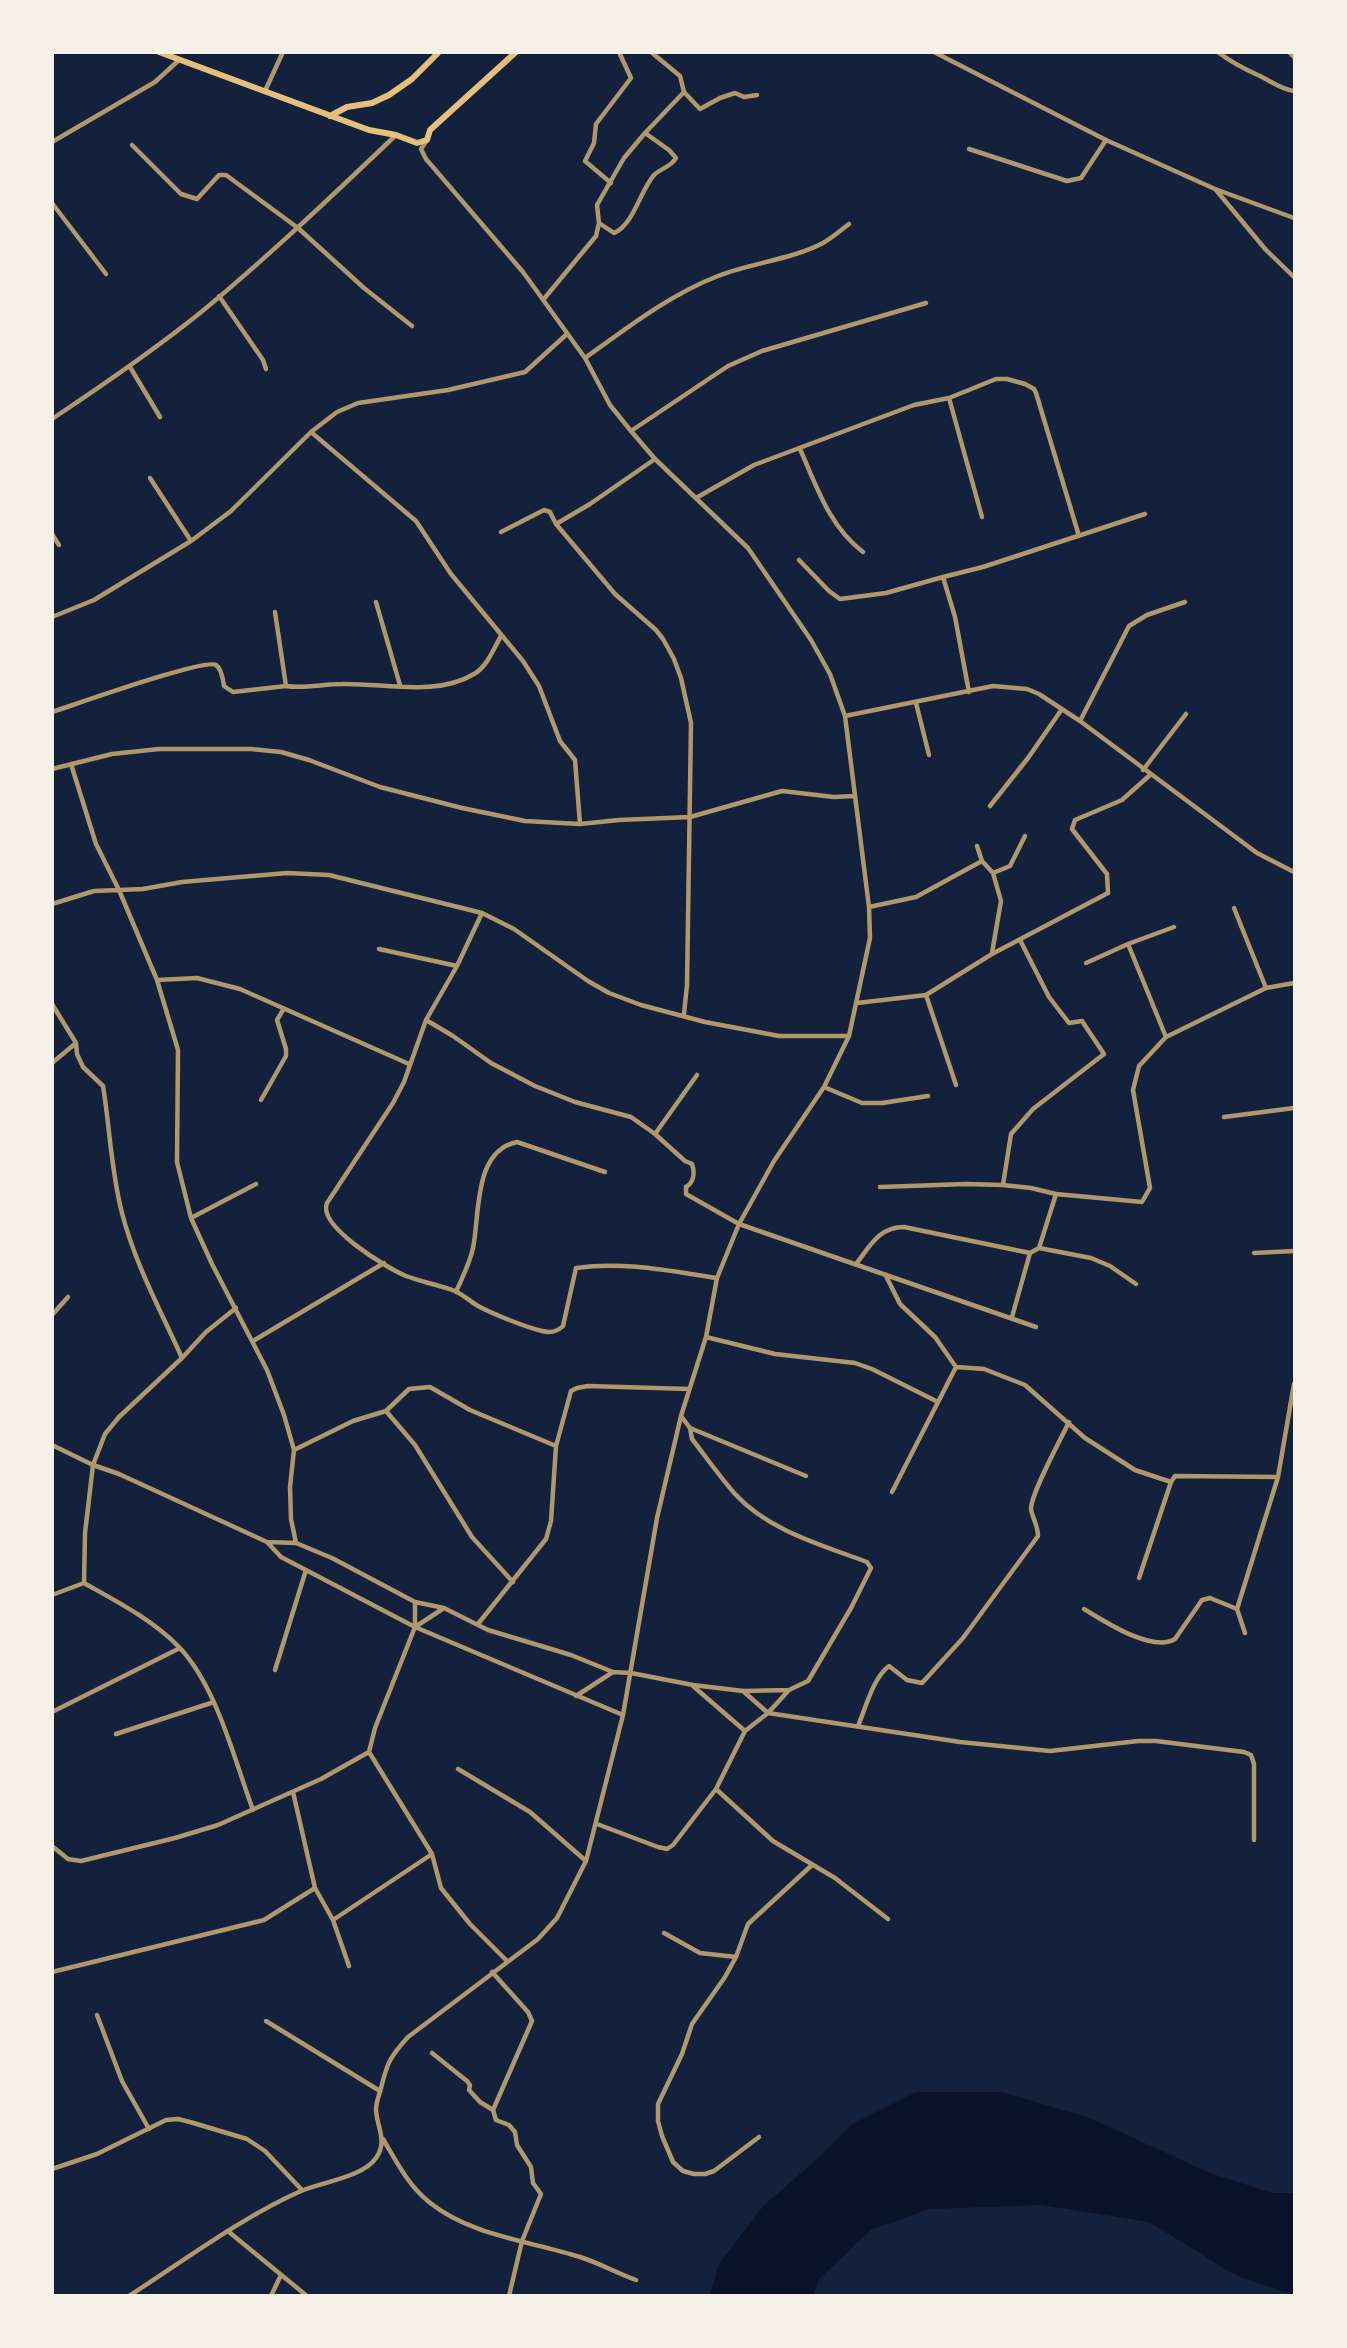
<!DOCTYPE html>
<style>
body{margin:0}
#map{position:relative;width:1347px;height:2348px;overflow:hidden;background:#14213d;font-family:Cabin,sans-serif}
canvas{display:block}
.frame{position:absolute;inset:0;border:54px solid #f6f1e7;pointer-events:none}
</style>
<div id="map">
<canvas width="1347" height="2348"></canvas>
<div class="frame"></div>
</div>
<script>
const c = document.querySelector('canvas').getContext('2d');
c.lineJoin = 'round';
function fill(path, color) {
  c.fillStyle = color;
  c.fill(path, 'evenodd');
}
function trace(path, color, width, dash) {
  c.strokeStyle = color;
  c.lineWidth = width;
  c.lineCap = dash ? 'butt' : 'round';
  c.setLineDash(dash || []);
  c.stroke(path);
}
fill(new Path2D(`
 M916,2092H1002L1090,2118L1210,2173L1272,2193H1294V2295L1237,2276L1149,2222L1041,2205L930,2209L871,2230L819,2279L814,2295H710L719,2264L764,2205L815,2161L852,2124Z`), '#0b132b');
trace(new Path2D(`
 M651,52L680,76L684,92L700,109L720,98L735,93L744,97L757,95
 M934,52L1106,140L1215,189L1294,218
 M1218,52C1232,63 1244,69 1260,76C1272,82 1281,89 1294,91
 M1289,52L1294,57
 M265,91L283,52
 M52,142L155,82L179,60
 M132,145L181,194L197,199L219,175H226L298,228L364,288L412,326
 M969,149L1067,181L1081,178L1106,140
 M611,183L585,161L594,143L596,124L631,78L619,52
 M1216,190L1266,250L1294,277
 M52,203L106,274
 M599,223L614,233C634,224 640,191 654,175C661,168 671,167 676,158L669,150L645,133
 M219,296L263,360L266,369
 M543,300L596,236L599,223L597,205L624,158L645,133L684,92
 M585,358C627,328 669,295 718,276C751,263 793,259 823,243C832,238 841,230 849,224
 M130,367L160,417
 M949,398L982,517
 M52,419C103,385 153,351 200,313C268,257 332,196 396,135
 M631,431L728,366L762,351L926,303
 M311,432L416,521L451,574L523,661L539,686L560,741L575,760L580,824
 M800,449C817,487 829,526 863,552
 M150,478L191,541
 M696,498L754,465L914,405L949,398L996,379H1007L1025,384L1034,389L1036,393L1079,536
 M556,524L590,504L655,459
 M501,532L544,510L550,512L556,524L615,594L656,630L663,639L674,659L681,678L691,723L687,985L684,1014
 M52,534L59,545
 M799,560L829,591L840,599L886,593L943,577
 M376,602L400,685
 M275,612L286,686
 M52,617L94,600L191,541L231,511L311,432L337,412L358,403L448,390L525,372L567,334
 M969,692L955,617L943,577L983,567L1145,514
 M916,703L929,755
 M52,712C74,705 205,658 216,665C222,669 223,680 224,686L233,692L286,686C304,689 323,684 342,684C385,683 436,697 474,674C487,667 494,648 501,636
 M845,716L993,686L1027,689L1039,694L1080,721L1257,853L1294,872
 M1080,721L1129,626L1147,615L1185,602
 M71,764L96,844L119,890L157,980L178,1050L177,1162L191,1218L212,1264L267,1370L284,1415L294,1450L290,1487L291,1519L296,1543
 M52,769L112,754L159,749H251L281,752L309,760L380,787L462,808L525,821L580,824L619,820L690,817L782,791L834,797L855,796
 M1143,770L1186,714
 M990,806L1028,758L1062,709
 M977,846L982,861L993,873L1001,901L992,953
 M993,873L1010,866L1025,836
 M52,904L94,891L143,889L182,882L287,873L329,875L482,913L514,929L588,981L609,993L641,1005L705,1022L779,1036H849
 M869,907L916,897L982,861
 M1234,908L1266,988
 M482,913L457,966L426,1020L404,1082L393,1103L327,1203C317,1226 387,1268 406,1276C422,1282 439,1285 455,1291C463,1295 470,1301 478,1306C493,1314 525,1327 542,1331C550,1333 558,1331 563,1326L576,1268C623,1261 670,1271 717,1278
 M1128,944L1166,1037L1266,988L1294,983
 M379,949L457,966
 M1086,963L1128,944L1174,927
 M157,980L197,978L240,989L409,1064
 M926,995L956,1085
 M857,1003L926,995L992,954L1108,893L1107,874L1072,829L1075,820L1122,800L1150,775
 M52,1004L76,1043L77,1054L83,1067L103,1086C110,1129 111,1171 122,1213C135,1264 161,1311 182,1358
 M426,1020L453,1036L491,1063L535,1086L575,1102L631,1117L655,1134L685,1161L692,1164C695,1173 694,1182 686,1187V1194L739,1224L1036,1327
 M52,1063L76,1043
 M824,1087L862,1103H882L928,1096
 M261,1100L286,1056V1049L277,1020L283,1010
 M1224,1117L1294,1108
 M655,1134L697,1075
 M1003,1185L1031,1188L1056,1194L1142,1202L1150,1188L1133,1090L1139,1066L1166,1037
 M880,1187L966,1184L1003,1185L1011,1134L1033,1109L1104,1054L1082,1021L1069,1023L1049,997L1020,940
 M191,1218L256,1184
 M1039,1248L1056,1194
 M1254,1253L1294,1251
 M856,1264C870,1246 879,1227 904,1227L1030,1253L1039,1248L1091,1258L1110,1266L1136,1284
 M886,1276L900,1304L935,1337L956,1367L984,1369L1025,1385L1085,1438L1135,1470L1171,1482
 M456,1292C462,1278 470,1263 473,1248C480,1215 473,1151 517,1142L605,1172
 M52,1315L68,1297
 M1012,1317L1030,1253
 M706,1337L775,1354L855,1363L872,1369L938,1402
 M253,1341L384,1263
 M386,1411L415,1445L472,1537L513,1582
 M690,1428L806,1476
 M52,1445L93,1465L119,1474L267,1542L281,1557L415,1627L623,1715
 M294,1450L353,1421L386,1411L409,1389L430,1387L470,1410L556,1446
 M892,1492L956,1367
 M267,1542L296,1543L332,1558L415,1602L444,1608L488,1630L571,1655L613,1672L631,1673L693,1685L743,1691L789,1690
 M1139,1578L1171,1482L1175,1476L1278,1477
 M84,1583L85,1533L93,1465L105,1434L119,1417L182,1358L206,1332L236,1308
 M52,1595L84,1583C116,1601 153,1620 179,1647C217,1687 234,1759 253,1810
 M415,1602V1627L444,1608
 M1084,1609C1104,1621 1152,1653 1175,1639L1202,1600L1210,1598L1237,1609
 M478,1624L546,1539L551,1521L556,1446L571,1391L577,1388L588,1386L689,1389
 M415,1627L375,1728L369,1752L432,1854L441,1888L470,1924L507,1961
 M1245,1633L1237,1609L1278,1477L1294,1384
 M275,1670L306,1570
 M693,1686L745,1731
 M743,1691L768,1713L960,1742L1050,1751L1138,1741H1156L1244,1752L1251,1755L1254,1764V1840
 M576,1696L613,1672
 M52,1712L180,1648
 M858,1726C866,1707 873,1678 889,1666L907,1680L922,1683L963,1638L1038,1536C1038,1525 1032,1517 1031,1509C1031,1493 1061,1439 1069,1422
 M116,1734L214,1702
 M458,1769L530,1812L586,1861
 M716,1789L773,1841L835,1878L888,1919
 M293,1792L315,1888L333,1920L349,1966
 M597,1824L658,1847L667,1849L673,1845L716,1789L745,1731L768,1713L789,1690L808,1681L851,1608L871,1568L867,1562C822,1545 769,1531 735,1494C720,1477 706,1457 692,1439L690,1428L681,1416
 M52,1846L68,1859L81,1861L175,1838L218,1825L321,1779L369,1752
 M333,1920L432,1854
 M664,1933L700,1953L736,1957
 M52,1972L264,1920L315,1888
 M492,1972L528,2012L532,2021L493,2110L496,2120L509,2125L515,2132L517,2145L531,2167L533,2183L541,2194L522,2241L509,2296
 M97,2015L122,2081L149,2129
 M266,2021L380,2091
 M432,2053L467,2081L470,2085L469,2090L480,2102L493,2110
 M759,2137L714,2171L705,2174H694L683,2171L673,2162L662,2136L658,2121V2104L682,2054L692,2024L725,1977L736,1957L748,1924L812,1865
 M383,2139C396,2161 408,2185 429,2202C471,2236 530,2241 580,2257C599,2263 617,2273 636,2280
 M52,2169L97,2154L166,2120L178,2119L190,2122L247,2139L265,2151L302,2190
 M229,2232L307,2296
 M129,2296C183,2261 244,2216 301,2191C322,2182 363,2177 376,2158C388,2141 377,2128 376,2110C376,2103 378,2098 380,2092C387,2064 388,2059 408,2037L538,1939L557,1918L586,1861L623,1715L657,1518L681,1416L706,1337L717,1278L739,1224L774,1161L824,1087L849,1036L870,938L869,907L845,716L830,674L811,640L748,548L655,459L631,431L610,405L585,358L523,272L426,159L421,149L427,140
 M271,2296L281,2275`), '#b1986c', 4.5);
trace(new Path2D(`
 M159,52L369,130L396,135L417,143L427,140L430,130L516,52
 M330,116L347,107L372,103L389,95L412,79L439,52`), '#e5c07b', 6);
</script>
